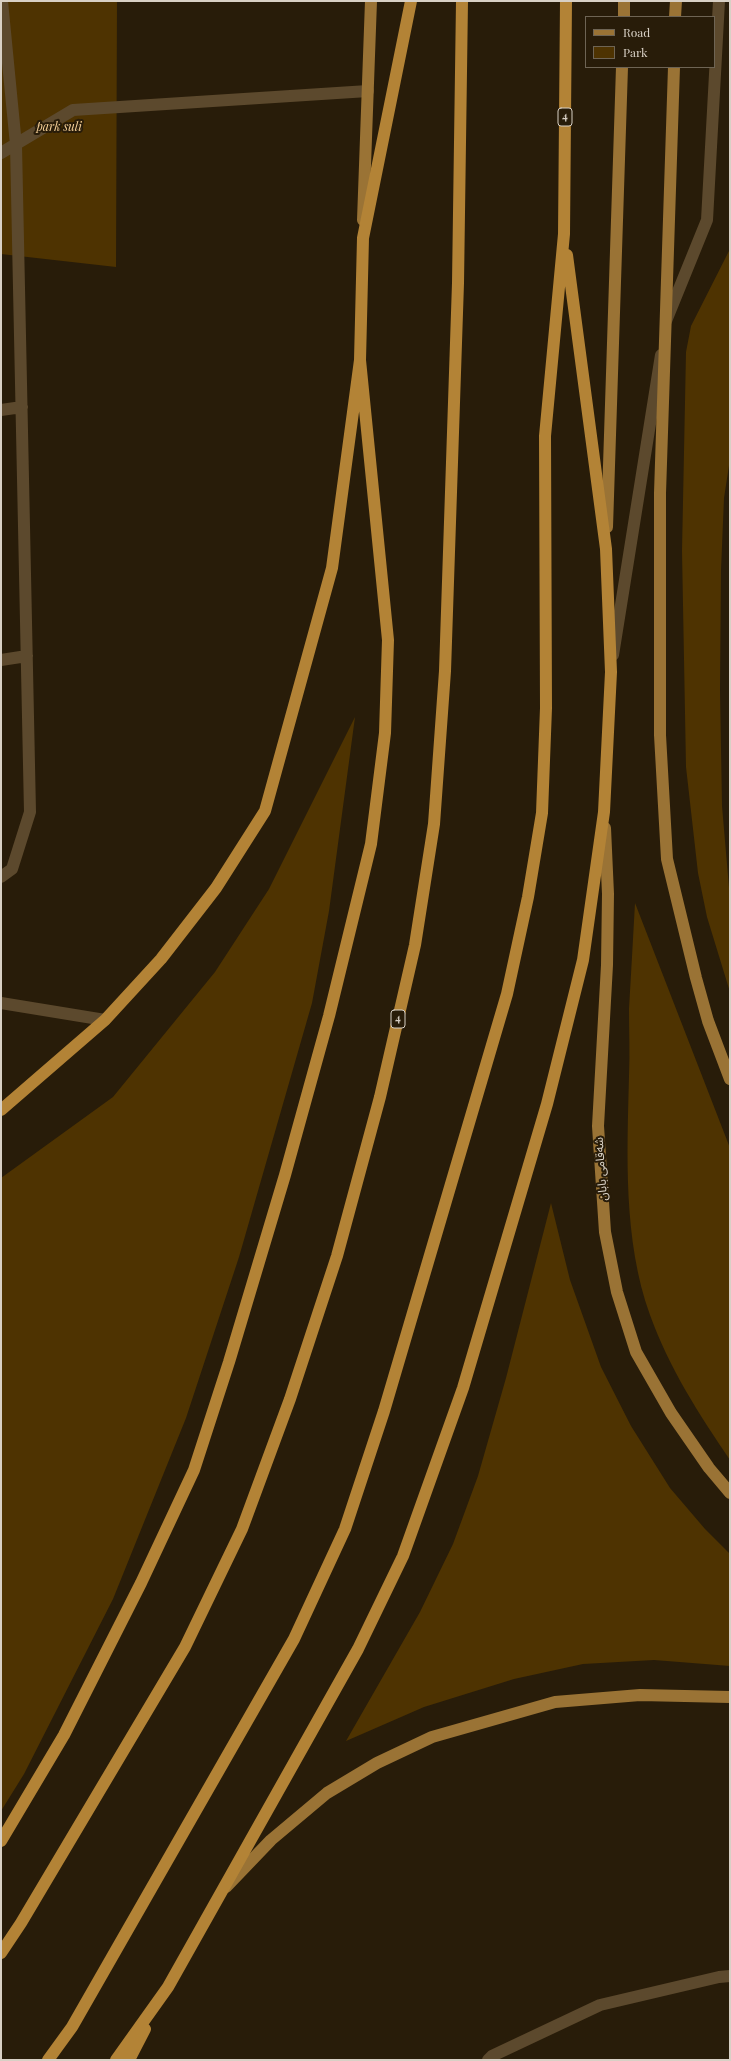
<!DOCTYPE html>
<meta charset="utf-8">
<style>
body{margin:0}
#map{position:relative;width:731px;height:2061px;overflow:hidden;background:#281c09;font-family:"Playfair Display",serif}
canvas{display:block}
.frame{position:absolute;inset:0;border:2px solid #d8d0c5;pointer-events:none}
.legend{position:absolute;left:585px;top:16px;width:130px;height:52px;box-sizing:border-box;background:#281c09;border:1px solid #6e6454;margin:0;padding:5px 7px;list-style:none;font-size:12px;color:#d8d0c5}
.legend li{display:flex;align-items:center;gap:8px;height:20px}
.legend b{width:20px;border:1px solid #6e6454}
</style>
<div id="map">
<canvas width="731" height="2061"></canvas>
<div class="frame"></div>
<ul class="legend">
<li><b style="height:5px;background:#9a7335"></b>Road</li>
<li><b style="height:11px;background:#4e3301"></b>Park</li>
</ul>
</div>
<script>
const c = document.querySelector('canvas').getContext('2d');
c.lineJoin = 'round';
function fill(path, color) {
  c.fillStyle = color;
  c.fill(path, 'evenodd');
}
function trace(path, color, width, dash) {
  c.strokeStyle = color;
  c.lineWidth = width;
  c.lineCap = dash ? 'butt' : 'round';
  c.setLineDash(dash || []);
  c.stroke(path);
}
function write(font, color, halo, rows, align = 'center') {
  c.font = font + ' "Playfair Display","Noto Sans Arabic",serif';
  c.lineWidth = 4;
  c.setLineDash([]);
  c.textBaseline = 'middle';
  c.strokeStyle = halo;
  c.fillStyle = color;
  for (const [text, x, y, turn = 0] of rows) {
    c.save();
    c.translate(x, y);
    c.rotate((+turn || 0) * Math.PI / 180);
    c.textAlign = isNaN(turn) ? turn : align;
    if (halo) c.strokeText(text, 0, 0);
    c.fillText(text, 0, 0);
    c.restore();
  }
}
fill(new Path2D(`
 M1,1H117L116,267L1,254Z
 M730,249V459L724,498L721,570L720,690L722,806L730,899V992L707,917L698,873L686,767L682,551L686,352L691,326Z
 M355,717L329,911L312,1003L239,1257L186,1418L113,1599L24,1774L1,1811V1178L113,1097L215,972L269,889Z
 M635,903L730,1148V1460C699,1414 669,1368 650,1315C623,1240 627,1154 629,1076C630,1053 629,1031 629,1009C631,974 633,939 635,903Z
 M551,1203L570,1280L601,1367L631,1426L670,1488L705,1529L730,1554V1666L654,1660L583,1664L514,1679L424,1707L346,1741L420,1612L453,1544L478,1476L506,1378Z`), '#4e3301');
trace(new Path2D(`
 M1,153L73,110L368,91
 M666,321L707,220L719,1
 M1,410L22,407
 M613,655L661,355
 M1,660L27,656
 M1,877L12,869L30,812L16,145L2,1
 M1,1003L105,1020
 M488,2060L492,2056L600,2005L719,1977L730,1976`), '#5c492d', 12);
trace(new Path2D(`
 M624,17V1
 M675,17L676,1
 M674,67L660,493V735L667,859L696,978L708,1021L730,1079
 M363,220L371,1
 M607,527L622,67
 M605,828L608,894L607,965L598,1126L605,1232L617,1292L636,1352L671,1413L709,1468L730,1493
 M226,1887L271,1840L327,1793L377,1763L432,1737L555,1702L640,1695L730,1697`), '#9a7335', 12);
trace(new Path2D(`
 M1,1110L105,1020L161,959L216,888L265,811L332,568L360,360L363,238L411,1
 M1,1841L64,1735L141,1583L194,1470L229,1362L285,1175L329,1016L371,844L385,733L388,640L360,360
 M1,1953L21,1923L185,1647L242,1529L290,1399L337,1256L380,1097L415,945L434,824L445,671L458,283L462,1
 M48,2060L72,2027L294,1639L345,1529L384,1411L507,994L528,897L542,813L546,708L545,436L564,234L566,1
 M116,2060L168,1987L358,1649L403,1556L463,1388L547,1104L583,960L604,812L611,672L606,549L567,255
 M129,2060L145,2029`), '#b38336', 12);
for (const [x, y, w] of [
 [565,117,14],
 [398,1019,14]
]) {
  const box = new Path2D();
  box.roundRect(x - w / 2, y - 9, w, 18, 3);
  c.fillStyle = '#281c09';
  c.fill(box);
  trace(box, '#d8d0c5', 1);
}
write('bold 11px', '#d8d0c5', null, [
 ["4",565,117],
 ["4",398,1019]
]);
write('italic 12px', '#f6d098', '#281c09', [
 ["park suli",59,127]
]);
write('12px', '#d8d0c5', '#281c09', [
 ["شەقامی بابان",601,1169,-94]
]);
</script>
